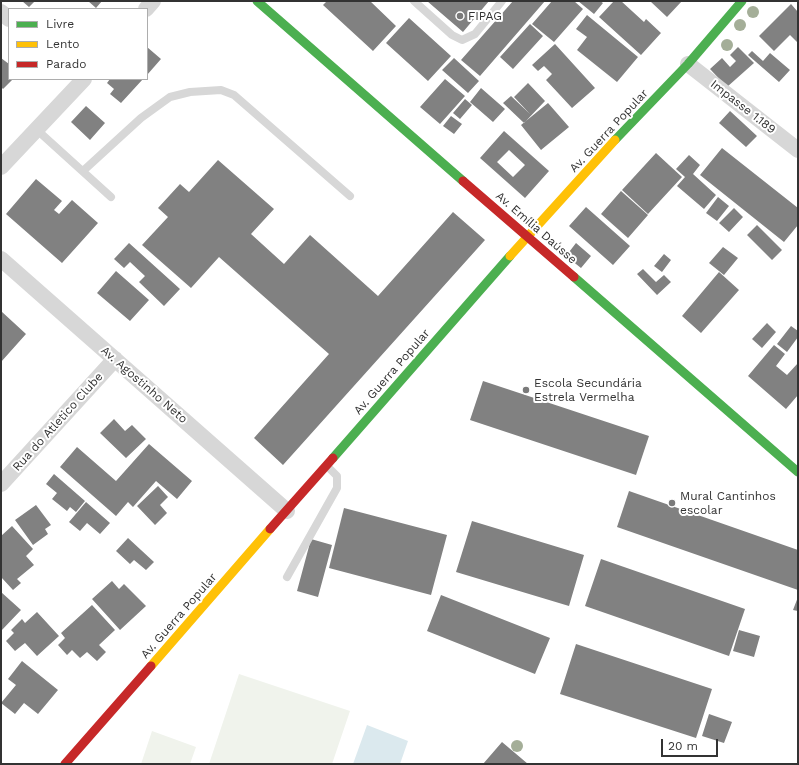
<!DOCTYPE html>
<meta charset="utf-8">
<style>
body{margin:0}
#map{position:relative;width:799px;height:765px;overflow:hidden;background:#fff;font-family:"Work Sans",sans-serif}
canvas{display:block}
.frame{position:absolute;inset:0;border:2px solid #333;pointer-events:none}
.legend{position:absolute;left:8px;top:8px;width:140px;height:72px;box-sizing:border-box;background:#fff;border:1px solid #adadad;margin:0;padding:5px 7px;list-style:none;font-size:12px;color:#333}
.legend li{display:flex;align-items:center;gap:8px;height:20px}
.legend b{width:20px;border:1px solid #adadad}
.scale{position:absolute;left:661px;top:739px;width:57px;height:18px;box-sizing:border-box;border:2px solid #333;border-top:0;padding-left:5px;font-size:12px;line-height:14px;white-space:nowrap;color:#333;-webkit-text-stroke:3px #fff;paint-order:stroke}
</style>
<div id="map">
<canvas width="799" height="765"></canvas>
<div class="frame"></div>
<ul class="legend">
<li><b style="height:5px;background:#4caf50"></b>Livre</li>
<li><b style="height:5px;background:#ffc107"></b>Lento</li>
<li><b style="height:5px;background:#c62828"></b>Parado</li>
</ul>
<div class="scale">20 m</div>
</div>
<script>
const c = document.querySelector('canvas').getContext('2d');
c.lineJoin = 'round';
function fill(path, color) {
  c.fillStyle = color;
  c.fill(path, 'evenodd');
}
function trace(path, color, width, dash) {
  c.strokeStyle = color;
  c.lineWidth = width;
  c.lineCap = dash ? 'butt' : 'round';
  c.setLineDash(dash || []);
  c.stroke(path);
}
function write(font, color, halo, rows, align = 'center') {
  c.font = font + ' "Work Sans",sans-serif';
  c.lineWidth = 4;
  c.setLineDash([]);
  c.textBaseline = 'middle';
  c.strokeStyle = halo;
  c.fillStyle = color;
  for (const [text, x, y, turn = 0] of rows) {
    c.save();
    c.translate(x, y);
    c.rotate((+turn || 0) * Math.PI / 180);
    c.textAlign = isNaN(turn) ? turn : align;
    if (halo) c.strokeText(text, 0, 0);
    c.fillText(text, 0, 0);
    c.restore();
  }
}
fill(new Path2D(`
 M239,674L350,711L332,764H209Z
 M152,731L196,747L190,764H141Z`), '#f0f3ec');
fill(new Path2D(`
 M367,725L408,741L400,764H353Z`), '#dbe9ee');
fill(new Path2D(`
 M22,1H35L29,7Z
 M88,1H102L96,8Z
 M327,1H370L396,26L373,51L323,5Z
 M427,1H489L463,32Z
 M513,1H545L480,76L461,60Z
 M552,1H574L583,9L554,42L532,24Z
 M578,1H600L603,3L594,14Z
 M614,1H621L644,22L646,19L661,33L641,55L599,17Z
 M650,1H682L667,17Z
 M791,4L798,12V43L790,35L774,51L759,36Z
 M587,15L638,57L617,82L577,50L587,37L576,29Z
 M409,18L451,56L428,81L386,43Z
 M530,24L543,36L513,69L500,57Z
 M555,44L595,88L572,108L546,80L552,74L544,66L538,71L532,65Z
 M147,47L161,59L147,75Z
 M738,47L754,63L727,87L710,69L722,58L730,67L736,61L730,55Z
 M752,51L763,61L770,53L790,70L779,82L748,55Z
 M1,58L9,64V79H13L3,89L1,87Z
 M454,58L479,81L468,93L442,70Z
 M110,79H143L121,103L110,94L114,89L107,83Z
 M445,79L465,96L440,124L420,107Z
 M528,83L545,101L524,123L503,103L511,96L530,114L514,97Z
 M481,88L505,109L493,122L470,102Z
 M465,99L472,105L460,119L453,113Z
 M548,103L569,127L541,150L521,125Z
 M86,106L105,123L90,140L71,122Z
 M730,111L757,136L746,147L719,123Z
 M451,116L462,124L454,134L443,126Z
 M504,131L549,171L525,198L480,158ZM509,150L525,165L513,177L497,162Z
 M722,148L798,208V225L784,242L700,175Z
 M656,153L682,177L648,214L622,190Z
 M689,155L700,165L693,174L716,195L704,209L677,186L685,177L676,169Z
 M218,160L274,209L251,234L284,264L310,235L378,296L453,212L485,240L283,465L254,438L329,354L219,257L191,288L142,245L168,217L158,208L180,184L189,192Z
 M36,179L62,201L54,210L59,214L72,200L98,223L62,263L6,214Z
 M621,191L648,215L628,238L601,214Z
 M718,197L729,206L717,221L706,213Z
 M586,207L630,246L613,265L569,226Z
 M734,208L743,217L729,232L719,223Z
 M757,225L782,250L772,260L747,235Z
 M129,243L180,289L164,306L139,282L145,276L130,262L124,268L114,259Z
 M576,243L591,256L581,268L566,256Z
 M723,247L738,258L724,275L709,263Z
 M664,254L671,260L662,272L654,266Z
 M643,269L656,282L664,275L671,282L657,295L637,274Z
 M116,271L149,300L130,321L97,293Z
 M719,272L739,290L701,333L682,316Z
 M1,311L26,334L1,362Z
 M767,323L776,332L762,348L752,339Z
 M791,326L798,331V337L787,352L777,344Z
 M774,345L785,354L776,366L787,375L798,363V395L786,409L748,376Z
 M483,381L649,436L636,475L470,420Z
 M114,419L125,431L132,425L146,439L126,458L100,433Z
 M149,444L192,481L177,499L156,481L133,507L128,502L116,516L60,467L77,447L116,481Z
 M54,474L85,501L76,512L70,507L67,511L52,499L57,493L46,484Z
 M158,486L168,497L160,505L167,513L155,525L137,506Z
 M629,491L798,550V590L617,527Z
 M86,502L110,523L100,534L87,523L80,531L69,522Z
 M36,505L51,525L45,529L48,534L33,545L15,520Z
 M344,508L447,535L431,595L329,568Z
 M472,521L584,555L569,606L456,572Z
 M12,526L33,549L26,556L34,565L17,579L21,583L13,590L1,577V536Z
 M128,538L154,562L146,570L134,560L130,564L116,551Z
 M311,539L332,545L318,597L297,591Z
 M601,559L745,609L729,656L585,606Z
 M112,581L119,589L124,584L146,606L120,630L92,599Z
 M1,592L21,610L1,631Z
 M441,595L550,638L535,674L427,631Z
 M798,597V611L793,610Z
 M92,605L115,630L99,645L106,652L97,661L87,652L80,658L72,650L67,655L58,645L65,638L61,633Z
 M37,612L59,636L37,656L25,643L15,651L6,641L14,633L11,630L22,619L25,623Z
 M739,630L760,636L754,657L733,651Z
 M576,644L712,689L696,738L560,694Z
 M22,661L58,690L38,714L24,703L15,714L1,703L16,685L8,679Z
 M709,714L732,722L724,743L702,736Z
 M502,742L528,764H483Z`), '#818181');
trace(new Path2D(`
 M414,1L452,35L462,40L475,34L502,1
 M37,130L111,197
 M83,171L141,118L170,97L190,92L221,90L234,95L350,196
 M287,577L337,488V476L327,466`), '#d7d7d7', 8);
trace(new Path2D(`
 M146,9L153,1
 M1,12L9,19
 M688,64L798,150
 M1,167L84,79
 M1,259L287,511
 M1,484L115,359`), '#d7d7d7', 16);
trace(new Path2D(`
 M257,1L463,181
 M615,140L688,64L742,1
 M574,277L798,472
 M333,458L510,256`), '#4caf50', 9);
trace(new Path2D(`
 M510,256L615,140
 M151,666L270,529`), '#ffc107', 9);
trace(new Path2D(`
 M463,181L574,277
 M270,529L333,458
 M65,764L151,666`), '#c62828', 9);
c.fillStyle = '#a4ae98';
for (const [x, y] of [
 [753,12],
 [740,25],
 [727,45],
 [517,746]
]) {
  c.beginPath();
  c.arc(x, y, 6, 0, 2 * Math.PI);
  c.fill();
}
for (const [x, y, r, color] of [
 [460,16,4,"#7a7a7a"],
 [526,390,4,"#7a7a7a"],
 [672,503,4,"#7a7a7a"]
]) {
  const dot = new Path2D();
  dot.arc(x, y, r, 0, 2 * Math.PI);
  c.fillStyle = color;
  c.fill(dot);
  trace(dot, '#fff', 1.5);
}
write('12px', '#333', '#fff', [
 ["FIPAG",468,16],
 ["Escola Secundária",534,383],
 ["Estrela Vermelha",534,397],
 ["Mural Cantinhos",680,496],
 ["escolar",680,510]
], 'left');
write('12px', '#333', '#fff', [
 ["Impasse 1.189",743,107,38],
 ["Av. Guerra Popular",609,131,-47],
 ["Av. Emília Daússe",536,228,41],
 ["Av. Guerra Popular",392,372,-49],
 ["Av. Agostinho Neto",144,385,41],
 ["Rua do Atletico Clube",58,422,-48],
 ["Av. Guerra Popular",179,616,-49]
]);
</script>
